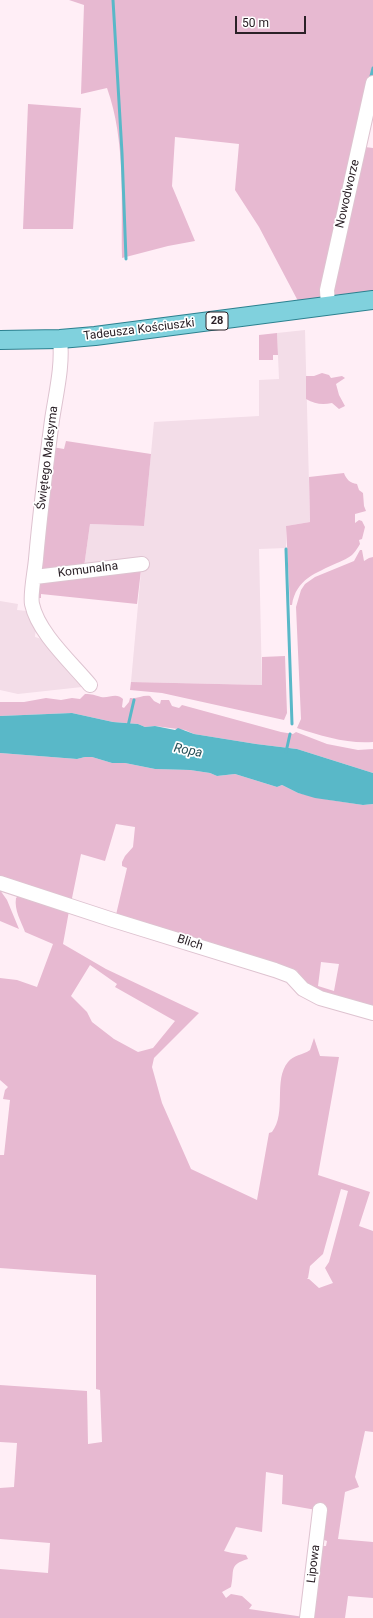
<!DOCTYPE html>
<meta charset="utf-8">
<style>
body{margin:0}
#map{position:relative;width:373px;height:1618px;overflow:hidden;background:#ffeef6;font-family:Roboto,sans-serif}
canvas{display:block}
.scale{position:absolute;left:235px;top:16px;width:71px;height:18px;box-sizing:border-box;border:2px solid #2b2127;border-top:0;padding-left:5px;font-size:12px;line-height:14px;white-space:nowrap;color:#2b2127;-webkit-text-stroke:3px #fff;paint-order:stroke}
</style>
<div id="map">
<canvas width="373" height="1618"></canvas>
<div class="scale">50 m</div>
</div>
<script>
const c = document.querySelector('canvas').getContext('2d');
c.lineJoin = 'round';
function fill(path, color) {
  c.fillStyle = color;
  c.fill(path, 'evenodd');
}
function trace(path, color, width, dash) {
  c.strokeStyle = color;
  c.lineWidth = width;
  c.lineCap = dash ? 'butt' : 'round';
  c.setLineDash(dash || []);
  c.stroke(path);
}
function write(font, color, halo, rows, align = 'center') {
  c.font = font + ' Roboto,sans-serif';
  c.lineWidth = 3.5;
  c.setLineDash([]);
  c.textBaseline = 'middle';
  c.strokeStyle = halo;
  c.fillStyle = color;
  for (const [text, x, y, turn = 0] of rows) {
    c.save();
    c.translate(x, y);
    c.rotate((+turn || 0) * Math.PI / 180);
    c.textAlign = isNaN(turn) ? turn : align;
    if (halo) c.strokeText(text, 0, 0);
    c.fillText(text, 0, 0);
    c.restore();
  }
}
fill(new Path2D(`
 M305,330L310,522L286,526V548L259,549L262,685L131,682L142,561L84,567L90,524L144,526L154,422L259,416V380L279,379L277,333Z
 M0,601L18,604L17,610L27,611L36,626L35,637L42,639L78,678L82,687L18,694L0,690Z`), '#f3dde8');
fill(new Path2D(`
 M69,0H373V77L324,297L298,301L259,227L235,190L239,144L175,137L172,186L195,241L168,246L122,258C121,202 126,141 107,88L81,94L84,5Z
 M28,104L81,108L73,229H23Z
 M365,147L373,148V291L335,295L333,288Z
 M277,333L278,355H273V360H259V335Z
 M322,373L329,375L331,378L342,376L345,378L336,384L339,395L345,406L339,409L332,403C322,405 315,404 306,399V376H314Z
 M66,441L151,454L144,526L90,524L84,567L46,572L42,568L41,562L45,535V520L52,447L64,449Z
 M344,473C346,479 350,483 357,484L359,490L363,493L364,506L366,511L355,514V523L359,520L362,521L365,527L362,539L359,540L360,544C358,547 356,551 353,554C349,558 342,561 337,563C316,573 296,579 292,605H290L286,526L310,522L309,477Z
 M360,550H362L364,561L369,558L373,557V742C347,744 322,736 297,728L301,719L296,607L301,590L305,584L315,577L354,561Z
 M141,570L137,604L41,594V598H36L39,583L53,582L64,580Z
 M285,656L287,713L284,720L162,693L130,690L131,682L262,685V657Z
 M85,694C93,694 94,695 101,697C108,699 116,692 123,699L122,707L124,708L129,702L130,698C138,699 142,695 150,696L154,701L160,704L161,700H169L172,706L179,708L182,705L281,732L293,734L296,732L327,744L358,750L373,749V773L297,749L256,744L194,734L185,730L155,726L145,727L138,724L113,722L72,713L0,716V702H24L46,698L61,700L72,698L80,699Z
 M0,753L77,759L85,757H92L112,763H125L155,769L190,770L210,773L217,776L235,774L277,787L282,785L298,793L330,800L363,805L373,804V1010L316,993L298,975L297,970L293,974L115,919L127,868L122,866V862L125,856L133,847L135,827L116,824L105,861L81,854L71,903L0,881ZM321,962L339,964L334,991L318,986Z
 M0,890L7,900L19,929L0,921Z
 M19,895L69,911L63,944L106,969L199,1013L154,1058L152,1067L162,1103L191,1169L257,1200L269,1133L272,1132C287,1113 273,1080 288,1062C293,1055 303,1055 310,1050L314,1038L320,1056L339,1057L318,1175L370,1192L359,1226L373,1231V1432L365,1431L355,1477L359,1487L345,1492L338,1539L373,1542V1598L348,1596L345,1618H310L321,1546H326L327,1541L321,1539L322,1511L282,1504L283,1475L266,1472L262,1532L236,1527L224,1551L232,1553L246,1555L248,1559C228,1565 235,1570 231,1587L222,1592L226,1598L231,1594L242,1596L252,1605L249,1609L304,1617V1618H0V1569L48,1573L50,1543L0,1539V1488L14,1487L17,1443L0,1442V1385L87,1391L88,1444L102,1442L100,1390L96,1389V1275L0,1268V1155H4L10,1100L3,1099L5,1090L8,1087L0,1080V978L17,980L37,987L53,944L25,932C21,921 14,910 16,898ZM90,965L117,984L115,987L175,1021L153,1048L138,1052L114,1039L92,1022L87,1012L71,996ZM341,1189L348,1191L329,1262L325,1268L333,1283L319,1288L309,1279H307L308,1278L310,1266L323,1254Z`), '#e7b9d1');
fill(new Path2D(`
 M72,713L113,722L138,724L145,727L155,726L175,730L178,728L194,734L256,744L297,749L373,773V804L363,805L315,798L298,793L282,785L277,787L235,774L217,776L210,773L190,770L155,769L125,763H112L92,757H85L77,759L0,753V716Z`), '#59b8c8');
trace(new Path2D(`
 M113,0L122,153L126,259
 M370,80L373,68
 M286,549L292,724
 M128,726L134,700
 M286,752L290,734`), '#59b8c8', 3);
const minor = new Path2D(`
 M328,305L327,290L373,83
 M60,339C63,366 56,393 52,420C46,466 40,513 36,559C35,571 30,595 32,604C38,633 72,663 90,685
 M35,577L142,564
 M0,883L113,920L275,970L291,976L303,989L320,998L373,1013
 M307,1618L320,1510`);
const major = new Path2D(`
 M0,340L60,339L95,336L373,300`);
trace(minor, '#dec3d0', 16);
trace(major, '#2b808f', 20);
trace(minor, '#fff', 14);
trace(major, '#80d1dd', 18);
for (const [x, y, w] of [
 [217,321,22]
]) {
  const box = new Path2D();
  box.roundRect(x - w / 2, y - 9, w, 18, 3);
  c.fillStyle = '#fff';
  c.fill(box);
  trace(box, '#2b2127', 1);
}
write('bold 11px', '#2b2127', null, [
 ["28",217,321]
]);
write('12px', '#2b2127', '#fff', [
 ["Nowodworze",348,194,-77],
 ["Tadeusza Kościuszki",139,330,-7],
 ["Świętego Maksyma",48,458,-83],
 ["Komunalna",88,570,-7],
 ["Blich",190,943,18],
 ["Lipowa",314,1564,-83]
]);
write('italic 13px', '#234e55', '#fff', [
 ["Ropa",188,751,11]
]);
</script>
